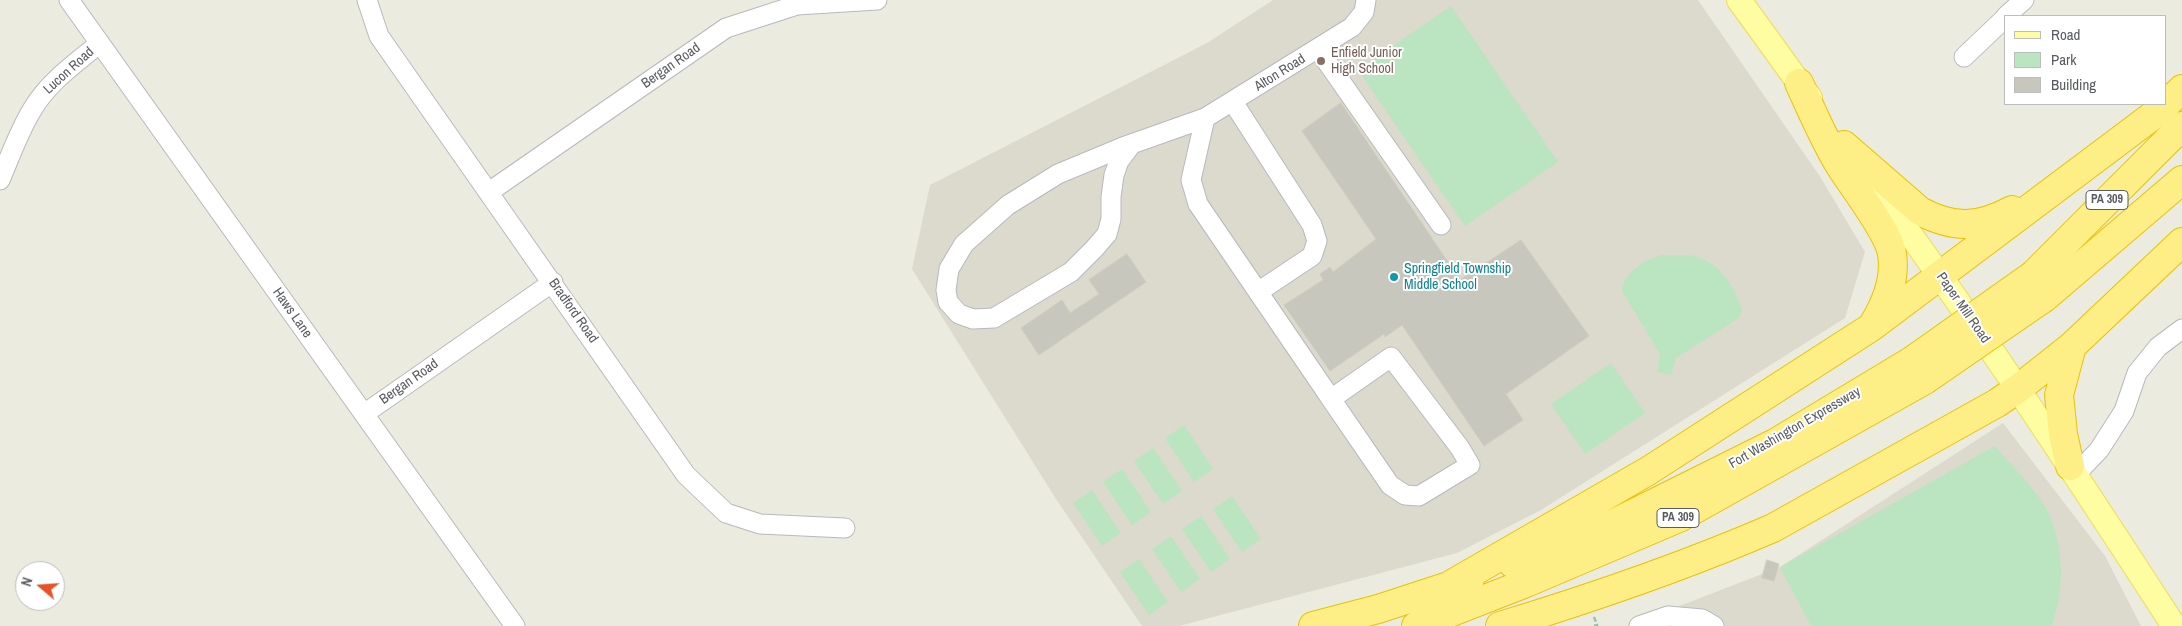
<!DOCTYPE html>
<style>
body{margin:0}
#map{position:relative;width:2182px;height:626px;overflow:hidden;background:#ecebdf;font-family:"Archivo Narrow",sans-serif}
canvas{display:block}
.legend{position:absolute;left:2004px;top:15px;width:162px;height:90px;box-sizing:border-box;background:#fff;border:1px solid #bcbdbf;margin:0;padding:6px 9px;list-style:none;font-size:15px;color:#585b60}
.legend li{display:flex;align-items:center;gap:10px;height:25px}
.legend b{width:25px;border:1px solid #bcbdbf}
.north{position:absolute;left:15px;top:561px;width:50px;height:50px;box-sizing:border-box;background:#fff;border:1px solid #bcbdbf;border-radius:50%;rotate:288deg;font-size:14px;font-weight:700;line-height:20px;text-align:center;color:#585b60}
.north::after{content:'';display:block;margin:auto;width:18px;height:22px;background:#e95228;clip-path:polygon(50% 0,100% 100%,50% 72%,0 100%)}
</style>
<div id="map">
<canvas width="2182" height="626"></canvas>
<ul class="legend">
<li><b style="height:6px;background:#fffda1"></b>Road</li>
<li><b style="height:14px;background:#bbe4c0"></b>Park</li>
<li><b style="height:14px;background:#c8c7be"></b>Building</li>
</ul>
<div class="north">N</div>
</div>
<script>
const c = document.querySelector('canvas').getContext('2d');
c.lineJoin = 'round';
function fill(path, color) {
  c.fillStyle = color;
  c.fill(path, 'evenodd');
}
function trace(path, color, width, dash) {
  c.strokeStyle = color;
  c.lineWidth = width;
  c.lineCap = dash ? 'butt' : 'round';
  c.setLineDash(dash || []);
  c.stroke(path);
}
function write(font, color, halo, rows, align = 'center') {
  c.font = font + ' "Archivo Narrow",sans-serif';
  c.lineWidth = 4;
  c.setLineDash([]);
  c.textBaseline = 'middle';
  c.strokeStyle = halo;
  c.fillStyle = color;
  for (const [text, x, y, turn = 0] of rows) {
    c.save();
    c.translate(x, y);
    c.rotate((+turn || 0) * Math.PI / 180);
    c.textAlign = isNaN(turn) ? turn : align;
    if (halo) c.strokeText(text, 0, 0);
    c.fillText(text, 0, 0);
    c.restore();
  }
}
fill(new Path2D(`
 M1273,0H1698L1821,178L1865,252L1845,318L1541,510L1457,553L1179,626H1142L1056,499L912,269L930,185L1207,43Z
 M2003,423L2105,556L2141,626H1628L1780,567Z`), '#dcdacd');
fill(new Path2D(`
 M1451,6L1558,162L1465,226L1358,70Z
 M1663,255C1673,256 1685,254 1694,256C1719,262 1736,287 1742,311L1739,318L1676,358L1671,375L1657,372L1660,354L1622,291C1623,273 1646,258 1663,255Z
 M1611,363L1645,413L1585,454L1551,404Z
 M1184,425L1213,469L1194,482L1165,438Z
 M1995,446C2011,465 2040,493 2050,516C2064,551 2065,591 2051,626H1811L1780,567Z
 M1153,448L1182,491L1163,504L1134,461Z
 M1122,469L1151,512L1132,525L1103,482Z
 M1092,490L1121,533L1102,546L1073,503Z
 M1232,496L1261,539L1242,552L1213,509Z
 M1201,516L1230,559L1211,572L1182,529Z
 M1171,536L1200,579L1181,592L1152,549Z
 M1139,559L1168,602L1149,615L1120,572Z`), '#bbe4c0');
const building = new Path2D(`
 M1341,103L1460,280L1521,240L1589,336L1506,394L1523,420L1484,446L1402,325L1385,337L1384,334L1330,371L1284,305L1323,280L1320,274L1330,267L1333,272L1376,239L1302,131Z
 M1127,254L1146,282L1039,355L1021,328L1062,300L1070,313L1099,294L1089,280Z
 M1767,560L1779,564L1774,581L1762,578Z`);
fill(building, '#c8c7be');
trace(building, '#d0cdbe', 1);
const minor = new Path2D(`
 M69,0L515,626
 M367,0L379,36L686,475L726,513L760,524L845,528
 M2006,16L2024,0
 M1318,49L1441,225
 M1964,57L2006,17
 M1233,102L1312,225L1317,241L1312,256L1258,292
 M1205,118L1191,180L1198,204L1325,390L1331,399L1390,485L1405,495L1419,496L1470,465L1460,448L1391,357L1331,399
 M1131,145L1119,161L1114,175L1111,197V219L1107,234L1094,249L1071,272L994,318L973,319L959,314L948,302L946,290L949,269L964,244L1008,205L1058,174L1123,147L1205,118L1352,27L1364,12L1366,0
 M0,180C10,157 19,131 32,110C48,82 76,63 100,43
 M489,192L726,28L797,5L877,0
 M364,414L553,282
 M2076,474L2099,450L2124,411L2137,373L2158,347L2182,329
 M1639,626L1668,616L1702,619L1714,626`);
const major = new Path2D(`
 M1739,0L1810,98
 M1864,171C1974,319 2074,472 2174,626`);
const highway = new Path2D(`
 M1799,83C1812,111 1824,140 1840,166C1853,187 1889,232 1892,254C1896,279 1886,303 1874,323
 M1844,145L1920,211C1954,229 1978,228 2012,210
 M2033,275L2182,126
 M2044,298L2182,180
 M2070,466L2063,434L2059,395L2072,346
 M1513,564L1600,530L1775,443L1913,360
 M1452,584L1648,471L1870,328L2159,111L2182,89
 M1313,626L1378,609L1470,579
 M1416,626L1526,583L1681,517L1925,380
 M1500,626C1592,598 1685,566 1773,528L1997,403L2019,388L2072,346L2182,242`);
trace(minor, '#b7b9be', 21);
trace(major, '#f1db53', 26);
trace(highway, '#eac200', 30);
trace(new Path2D(`
 M1594,617L1597,625L1594,626`), '#94c5a8', 2.5, [5, 2.5]);
trace(minor, '#fff', 19);
trace(major, '#fffda1', 24);
trace(highway, '#fdef85', 28);
const highwayBridge = new Path2D(`
 M1913,360L2033,275
 M1925,380L2044,298`);
trace(highwayBridge, '#eac200', 30, []);
trace(highwayBridge, '#fdef85', 28);
for (const [x, y, r, color] of [
 [1321,61,5,"#8d6e63"],
 [1394,277,5,"#0f9aa8"]
]) {
  const dot = new Path2D();
  dot.arc(x, y, r, 0, 2 * Math.PI);
  c.fillStyle = color;
  c.fill(dot);
  trace(dot, '#fff', 2);
}
for (const [x, y, w] of [
 [2107,200,42],
 [1678,518,42]
]) {
  const box = new Path2D();
  box.roundRect(x - w / 2, y - 9.5, w, 19, 4);
  c.fillStyle = '#fff';
  c.fill(box);
  trace(box, '#585b60', 1);
}
write('bold 12px', '#585b60', null, [
 ["PA 309",2107,200],
 ["PA 309",1678,518]
]);
write('14px', '#785e54', '#fff', [
 ["Enfield Junior",1331,53],
 ["High School",1331,69]
], 'left');
write('14px', '#585b60', '#fff', [
 ["Bergan Road",671,66,-35],
 ["Lucon Road",69,71,-42],
 ["Alton Road",1280,73,-32],
 ["Paper Mill Road",1963,308,55],
 ["Bradford Road",573,311,55],
 ["Haws Lane",292,313,55],
 ["Bergan Road",409,382,-35],
 ["Fort Washington Expressway",1795,428,-30]
]);
write('14px', '#0d838f', '#fff', [
 ["Springfield Township",1404,269],
 ["Middle School",1404,285]
], 'left');
</script>
